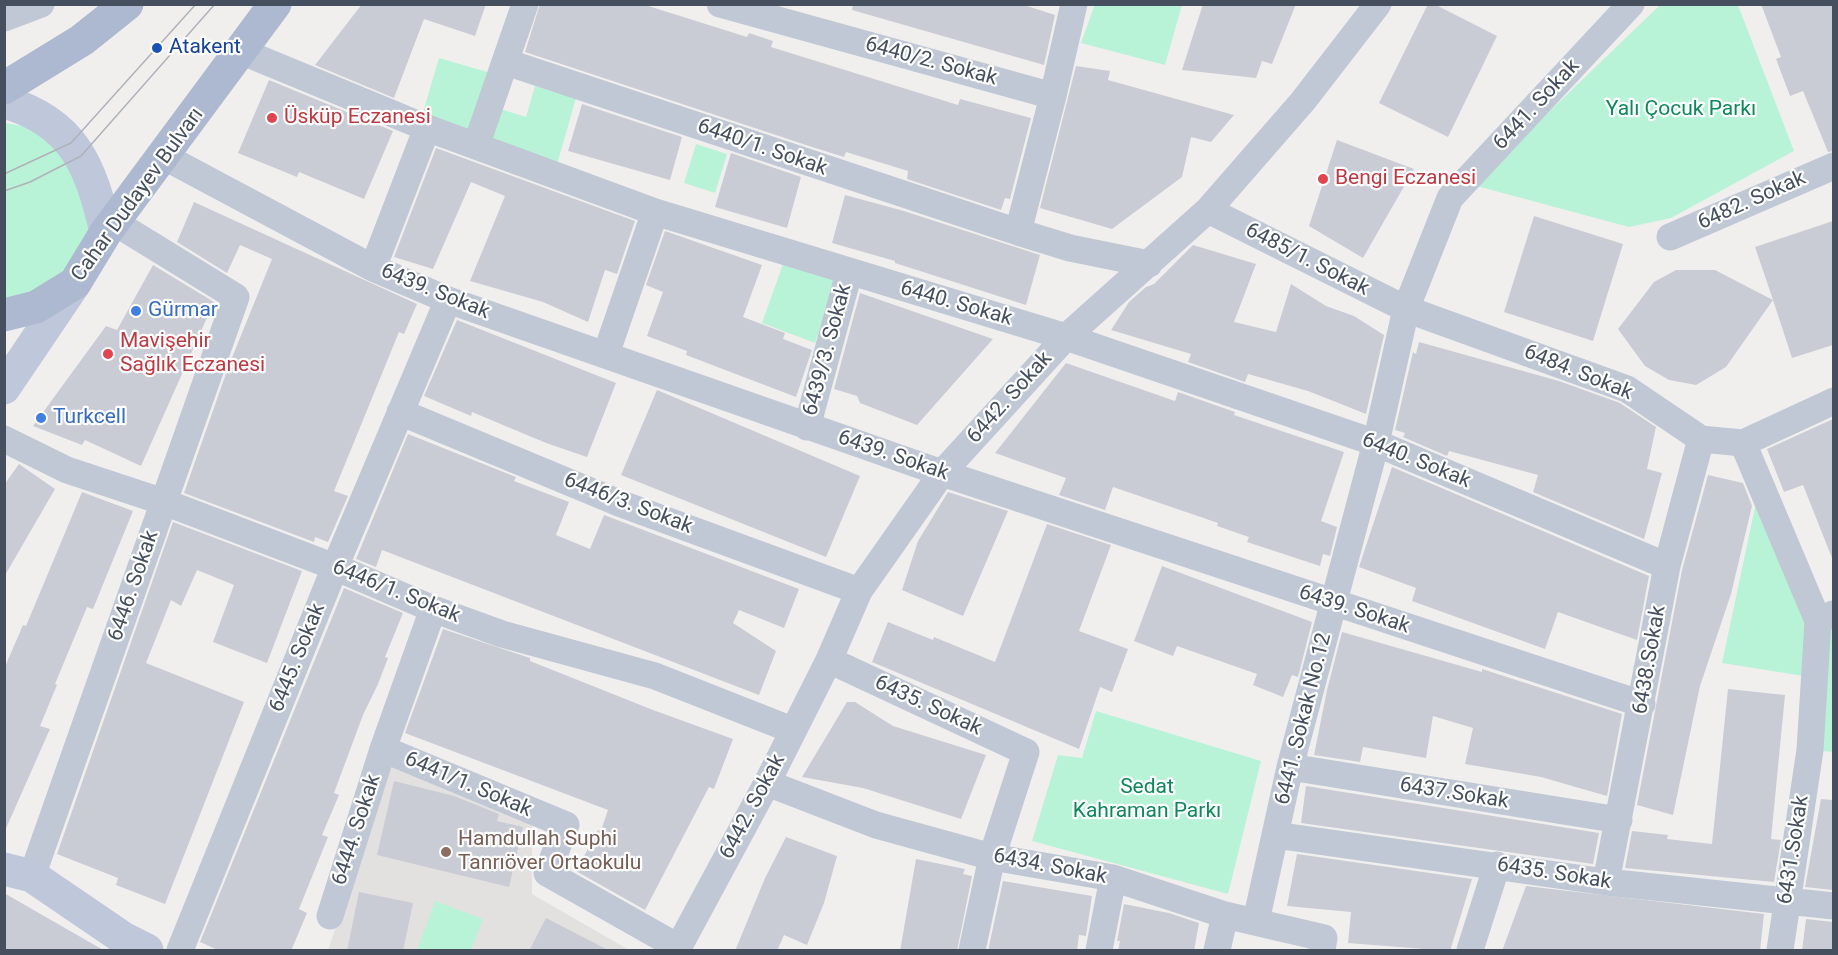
<!DOCTYPE html>
<meta charset="utf-8">
<style>
body{margin:0}
#map{position:relative;width:1838px;height:955px;overflow:hidden;background:#f1efee;font-family:Roboto,sans-serif}
canvas{display:block}
.frame{position:absolute;inset:0;border:6px solid #454f5e;pointer-events:none}
</style>
<div id="map">
<canvas width="1838" height="955"></canvas>
<div class="frame"></div>
</div>
<script>
const c = document.querySelector('canvas').getContext('2d');
c.lineJoin = 'round';
function fill(path, color) {
  c.fillStyle = color;
  c.fill(path, 'evenodd');
}
function trace(path, color, width, dash) {
  c.strokeStyle = color;
  c.lineWidth = width;
  c.lineCap = dash ? 'butt' : 'round';
  c.setLineDash(dash || []);
  c.stroke(path);
}
function write(font, color, halo, rows, align = 'center') {
  c.font = font + ' Roboto,sans-serif';
  c.lineWidth = 4.5;
  c.setLineDash([]);
  c.textBaseline = 'middle';
  c.strokeStyle = halo;
  c.fillStyle = color;
  for (const [text, x, y, turn = 0] of rows) {
    c.save();
    c.translate(x, y);
    c.rotate((+turn || 0) * Math.PI / 180);
    c.textAlign = isNaN(turn) ? turn : align;
    if (halo) c.strokeText(text, 0, 0);
    c.fillText(text, 0, 0);
    c.restore();
  }
}
fill(new Path2D(`
 M383,762L532,818V894L629,950H328L350,886Z`), '#e3e0e0');
fill(new Path2D(`
 M1095,4L1182,5L1165,65L1081,43Z
 M1660,5H1738L1794,151L1671,218L1629,227L1473,185Z
 M439,58L491,73L472,136L421,119Z
 M535,86L576,98L556,168L483,146L494,107L526,117Z
 M5,123C21,126 39,128 53,138C61,144 65,162 70,171C75,181 91,207 91,217C91,261 46,300 5,298Z
 M696,144L727,154L715,193L684,183Z
 M784,261L837,280L815,343L762,323Z
 M1757,498L1813,622L1810,677L1722,663Z
 M1833,614V752L1810,750Z
 M1096,711L1261,761L1228,894L1032,841L1058,755L1082,758Z
 M435,901L483,919L471,950H417Z`), '#b9f3d7');
fill(new Path2D(`
 M362,4H486L475,36L424,19L394,98L315,65Z
 M540,4H642L747,37L749,33L773,41L771,47L958,105L960,99L1031,118L1010,199L1005,198L1001,210L907,179L908,171L846,152L844,157L809,146L525,52Z
 M853,4H1021L1055,15L1044,65L852,10Z
 M1203,4H1296L1272,64L1262,61L1256,78L1182,70Z
 M1428,4H1434L1497,36L1448,137L1379,103Z
 M1761,4H1833V151L1828,152L1803,91L1790,96L1776,59L1781,57Z
 M1076,66L1110,71L1108,80L1234,115L1211,142L1191,137L1182,177L1112,229L1040,208Z
 M269,80L393,131L364,199L299,172L297,177L238,153Z
 M582,104L682,137L670,180L568,151Z
 M1337,140L1414,169L1363,258L1309,226Z
 M436,148L635,221L617,274L605,270L588,322L543,302L470,281L505,196L471,182L433,269L394,257Z
 M731,153L801,177L787,228L715,207Z
 M845,195L904,211L1040,255L1026,305L895,263V261L832,243Z
 M194,202L417,304L404,334L399,332L334,491L348,496L328,542L315,537L314,542L184,493L229,365L272,259L240,245L227,273L177,242Z
 M1534,216L1623,244L1593,341L1504,312Z
 M1833,221V345L1792,358L1773,300L1726,367L1696,385L1669,380L1645,366L1618,329L1654,282L1676,270H1715L1773,300L1755,247Z
 M665,231L762,265L743,317L785,333L783,339L812,350L796,397L686,355L687,351L647,336L663,292L646,285Z
 M1193,245L1256,264L1234,322L1276,332L1291,284L1326,306L1354,316L1384,335L1366,414L1308,391L1248,374L1245,382L1188,362L1191,354L1111,330L1129,302L1146,287L1154,284Z
 M153,265L214,302L141,466L85,440L82,445L33,426L106,326L117,330Z
 M860,293L993,339L917,425L860,403L857,396L834,389Z
 M457,320L616,383L587,457L546,443L472,412L471,416L424,396Z
 M1419,342L1559,381L1620,403L1656,427L1647,469L1662,473L1644,539L1533,492L1538,475L1449,451L1447,456L1403,437L1405,433L1395,430L1413,352L1416,354Z
 M1066,363L1175,401L1178,392L1235,412L1234,415L1344,452L1321,521L1337,527L1330,556L1323,554L1320,566L1247,542L1249,537L1217,526L1218,523L1113,487L1105,510L1059,495L1066,478L995,453Z
 M657,390L860,476L826,557L621,475Z
 M1833,419V558H1832L1803,485L1784,492L1767,449Z
 M408,434L516,477L514,481L569,502L556,535L590,549L604,515L799,589L784,628L739,610L733,623L776,651L759,695L382,550L376,567L356,559Z
 M19,464L55,489L4,577V485Z
 M1392,467L1649,576L1637,640L1558,612L1545,649L1412,601L1416,588L1359,567Z
 M1708,475L1743,483L1752,506L1731,594L1700,686L1673,815L1637,805L1682,570Z
 M82,492L133,511L93,609L87,607L55,684L57,685L40,726L50,729L4,833V669L23,625L26,626Z
 M948,492L1008,511L963,616L902,590L918,541Z
 M173,522L302,571L267,663L213,642L234,585L197,570L181,606L171,600L146,663L244,702L165,904L116,885L118,878L57,854Z
 M1047,524L1111,545L1079,631L1128,649L1112,692L1100,687L1079,749L872,662L888,622L933,640L934,637L995,662Z
 M1162,566L1312,622L1298,677L1292,675L1283,697L1253,685L1257,674L1177,646L1173,656L1134,641Z
 M344,588L403,613L385,657L388,658L378,684L363,715L334,793L339,795L322,835L328,837L299,909L307,913L291,951H220L200,942Z
 M443,629L530,658V661L653,710L733,739L714,789L709,787L645,910L576,871L598,830H601L608,810L405,733Z
 M1342,632L1482,672V669L1622,714L1607,796L1541,777L1465,764L1473,728L1433,716L1426,758L1363,747L1360,762L1314,755L1327,690Z
 M1728,689L1785,695L1771,839L1781,840L1774,882L1625,868L1632,831L1668,835L1667,839L1712,844Z
 M847,702H855L893,726L986,755L961,819L863,788L802,777Z
 M394,781L454,796L499,814L497,821L523,827L509,887L377,855Z
 M1306,786L1599,833L1593,864L1301,823Z
 M1821,799L1833,800V890L1805,887Z
 M786,837L837,856L824,903L807,945L784,935L777,951H735L765,878Z
 M1297,854L1472,879L1450,951L1348,943L1351,912L1287,906Z
 M916,859L965,869L963,874L972,876L957,951H900Z
 M1003,881L1092,896L1086,936L1079,935L1077,951H988Z
 M1526,886L1764,914L1760,951H1502Z
 M359,892L413,903L403,951H347Z
 M4,893L105,951H4Z
 M1124,904L1169,913L1199,923L1194,951H1118L1120,941H1117Z
 M546,918L610,951H529Z
 M1806,919L1833,922V951H1802Z`), '#caccd5');
trace(new Path2D(`
 M720,4L1053,96L1074,4
 M4,18L41,4
 M243,52L427,128L655,212L1066,337L1376,443L1667,566
 M506,62L1018,232
 M1053,96L1018,232L1070,248L1149,264
 M476,146L525,4
 M165,157L373,268L448,300L942,473L1642,704
 M1208,210L1406,309L1627,389L1701,439L1743,443L1834,401
 M1670,237L1834,166
 M373,268L427,128
 M606,354L655,212
 M400,412L619,503L859,591
 M807,427L849,273
 M4,439L67,470L164,502L335,567L433,609L502,634L655,676L792,730
 M1743,443L1818,621L1833,614
 M829,660L1026,752L992,857L972,950
 M383,749L566,825L547,873L678,947
 M1290,767L1619,820
 M767,783L876,825L992,857L1113,878L1225,915L1324,938L1322,950
 M1275,835L1606,882L1834,906
 M32,876L236,297L114,222
 M1606,882L1667,566L1701,439
 M330,916L383,749L433,609
 M1256,921L1290,767L1376,443L1406,309L1450,198L1631,4
 M180,950L335,567L448,300
 M677,950L767,783L829,660L859,591L942,473L1066,337L1208,210L1303,101L1378,4
 M1099,950L1113,878
 M1217,950L1225,915
 M1470,950L1497,865
 M1780,950L1810,750L1818,621`), '#c1c8d5', 27);
trace(new Path2D(`
 M4,102C75,122 91,168 106,232
 M4,388L75,283
 M4,869L32,876L123,938L147,950`), '#bfc8da', 33);
trace(new Path2D(`
 M4,88L82,40L127,4
 M4,315L36,307L75,283L106,232L275,4`), '#acb9d0', 33);
trace(new Path2D(`
 M4,174L71,143L196,4
 M4,191L30,182L81,156L215,4`), '#b0b2ba', 1.5);
for (const [x, y, r, color] of [
 [157,48,6,"#1a4fb4"],
 [272,118,6,"#e0444e"],
 [1323,179,6,"#e0444e"],
 [136,311,6,"#3f7fe0"],
 [108,354,6,"#e0444e"],
 [41,418,6,"#3f7fe0"],
 [446,852,6,"#8d6e63"]
]) {
  const dot = new Path2D();
  dot.arc(x, y, r, 0, 2 * Math.PI);
  c.fillStyle = color;
  c.fill(dot);
  trace(dot, '#fff', 2);
}
write('21px', '#164399', '#fff', [
 ["Atakent",169,48]
], 'left');
write('21px', '#454f5e', '#fff', [
 ["6440/2. Sokak",931,62,15],
 ["6441. Sokak",1537,105,-47],
 ["6440/1. Sokak",762,148,19],
 ["Cahar Dudayev Bulvarı",138,195,-54],
 ["6482. Sokak",1752,201,-24],
 ["6485/1. Sokak",1307,260,27],
 ["6439. Sokak",435,292,22],
 ["6440. Sokak",956,304,16],
 ["6439/3. Sokak",828,350,-75],
 ["6484. Sokak",1578,373,22],
 ["6442. Sokak",1010,398,-48],
 ["6439. Sokak",893,456,19],
 ["6440. Sokak",1416,461,22],
 ["6446/3. Sokak",628,504,21],
 ["6446. Sokak",134,586,-71],
 ["6446/1. Sokak",396,592,22],
 ["6439. Sokak",1354,610,18],
 ["6445. Sokak",298,658,-68],
 ["6438.Sokak",1650,660,-80],
 ["6435. Sokak",928,706,25],
 ["6441. Sokak No.12",1304,719,-76],
 ["6441/1. Sokak",468,785,23],
 ["6437.Sokak",1454,794,9],
 ["6442. Sokak",753,807,-62],
 ["6444. Sokak",357,830,-72],
 ["6431.Sokak",1794,850,-81],
 ["6434. Sokak",1050,867,11],
 ["6435. Sokak",1554,874,9]
]);
write('21px', '#0e875b', '#fff', [
 ["Yalı Çocuk Parkı",1681,110],
 ["Sedat",1147,788],
 ["Kahraman Parkı",1147,812]
]);
write('21px', '#be3a42', '#fff', [
 ["Üsküp Eczanesi",284,118],
 ["Bengi Eczanesi",1335,179],
 ["Mavişehir",120,342],
 ["Sağlık Eczanesi",120,366]
], 'left');
write('21px', '#366cbe', '#fff', [
 ["Gürmar",148,311],
 ["Turkcell",53,418]
], 'left');
write('21px', '#785e54', '#fff', [
 ["Hamdullah Suphi",458,840],
 ["Tanrıöver Ortaokulu",458,864]
], 'left');
</script>
